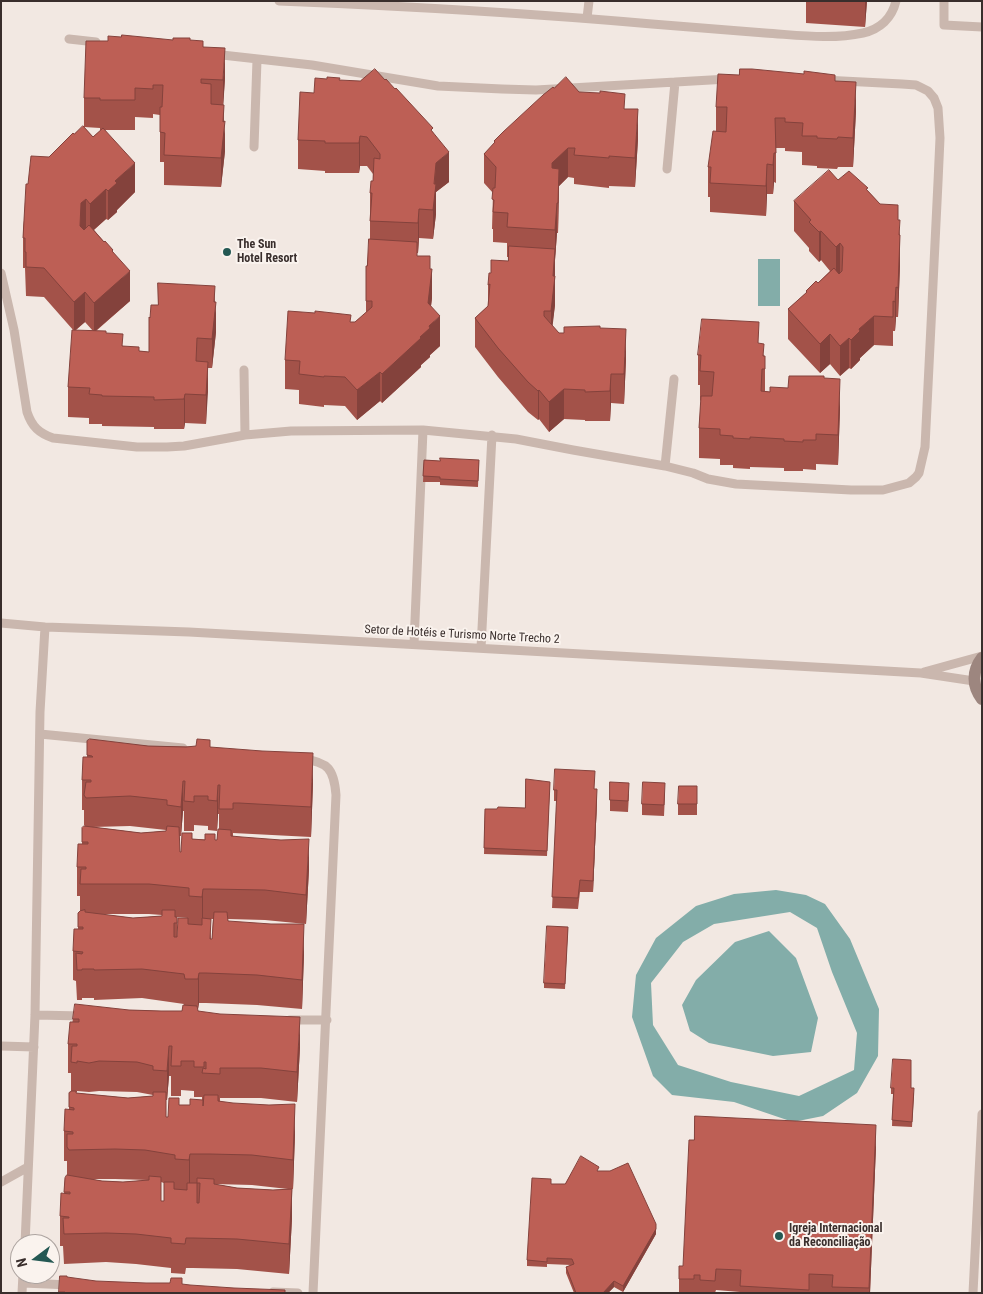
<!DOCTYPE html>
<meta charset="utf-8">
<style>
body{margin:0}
#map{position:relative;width:983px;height:1294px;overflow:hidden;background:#f2e8e2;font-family:"Roboto Condensed",sans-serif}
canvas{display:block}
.frame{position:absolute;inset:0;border:2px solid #392e2c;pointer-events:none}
.north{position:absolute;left:10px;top:1234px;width:50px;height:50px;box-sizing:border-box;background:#faf3ee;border:1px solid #ada4a0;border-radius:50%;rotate:255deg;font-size:14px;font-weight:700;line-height:20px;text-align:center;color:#392e2c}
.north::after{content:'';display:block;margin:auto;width:18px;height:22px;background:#245853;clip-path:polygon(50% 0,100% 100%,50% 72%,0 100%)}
</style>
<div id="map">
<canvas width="983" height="1294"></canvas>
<div class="frame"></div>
<div class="north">N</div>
</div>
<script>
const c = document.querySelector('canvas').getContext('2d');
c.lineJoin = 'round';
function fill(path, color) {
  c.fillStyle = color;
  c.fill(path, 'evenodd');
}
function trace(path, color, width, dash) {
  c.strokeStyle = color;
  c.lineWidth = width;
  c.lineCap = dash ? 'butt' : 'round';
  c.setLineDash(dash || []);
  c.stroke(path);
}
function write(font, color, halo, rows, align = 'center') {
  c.font = font + ' "Roboto Condensed",sans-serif';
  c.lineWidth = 4;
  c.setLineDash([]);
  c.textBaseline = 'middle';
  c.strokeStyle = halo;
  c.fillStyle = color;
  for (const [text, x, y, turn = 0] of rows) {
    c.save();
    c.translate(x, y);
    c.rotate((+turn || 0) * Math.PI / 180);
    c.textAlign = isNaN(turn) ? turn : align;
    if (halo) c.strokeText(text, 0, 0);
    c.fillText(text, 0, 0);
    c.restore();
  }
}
fill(new Path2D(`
 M758,259H780V306H758Z
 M776,890L806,895L825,904L850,939L879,1009L878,1056L857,1093L823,1116L793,1122L734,1102L672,1095L653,1076L632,1017L636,975L656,938L696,906L734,894ZM790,912L817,928L832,972L857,1033L854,1070L799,1096L731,1082L678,1065L653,1025L651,983L683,942L714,924Z
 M769,931L796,958L818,1018L811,1052L773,1056L709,1043L690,1031L682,1005L696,980L735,942Z`), '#83ada9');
trace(new Path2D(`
 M279,1C403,6 528,13 652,24C690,27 727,30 765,33C797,35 831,40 863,33C880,29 892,18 896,1
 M944,1V25L982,27
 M587,18L589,1
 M69,39L96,42
 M213,54L312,65L438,86L502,89L536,90L728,79
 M254,147L257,60
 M667,169L675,82
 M1,273L14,330L27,412C32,427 39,433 53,438L137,447H167L184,446L245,435L291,431L423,430L516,439L573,450L665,466L693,473L708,479L736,484L851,490H883L909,483L916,477L919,473L925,447L938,182L940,138L938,108L934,98L928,91L916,85L902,84L823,80
 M244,370L245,435
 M665,466L674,379
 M1,623L45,627L189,632L921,673L974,681
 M414,644L423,430
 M481,648L492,435
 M924,672L982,656
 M40,734L183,748
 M303,759C328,762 334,769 336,795L313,1293
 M35,1015L84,1016
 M290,1020H327
 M1,1046L34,1047
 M1,1182L28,1167
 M25,1244L35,1015L40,712L45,627
 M23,1283L70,1285
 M273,1292L298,1293
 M22,1293L23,1274
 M973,1293L982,1114`), '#cab7ae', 9);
trace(new Path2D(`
 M982,658C972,671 972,686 982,699`), '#9d867f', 12);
fill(new Path2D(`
 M661,1H683V2Z
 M806,1H867L865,27L806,23Z
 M173,40H190L203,47L225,78L223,105L225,151L221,187L164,185V162H160V115L153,114V118L135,117V130H105L135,192L117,210V212L108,220L106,219L94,230L113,252L130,301L96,331L106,333L123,346L139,351L149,352L150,318L215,302L216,332L212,368H208L206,424L185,423L184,429H154V427L102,426V424H89V418L68,417V387L74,331L44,297L26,296L25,268H23V230L28,184L49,157L84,126V98L108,41ZM84,127L100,128V130H101L93,137ZM85,322L93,331H75Z
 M340,80L433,132L449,182L436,192V214L433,239L419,238L418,253H417V256L430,269L432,298L431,306L440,346L430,355V357L421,365V367L382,403L380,401L357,420L345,406L324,405V407L299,404V390L285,389V360L351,322H355L366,313V266H367L370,239V193L373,181V174L367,166H360L359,173H325V171L298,169V140L314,93Z
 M835,81L856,111L853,167H838L837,169L817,168V166L802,165V152L785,151V148H776V183L774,182L773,194H767L766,216L710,212V197H708V167L716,131V107Z
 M554,88L579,92L625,109L638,139L635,187L609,186V188L574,184V178L568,177L559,186L558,233H557L555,260V305L552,326L559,333H564L600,328L626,359L624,404L611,403L610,421H585V420L564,419L549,432L539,419L538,420L528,412L498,377L475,347V318L488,306V285L491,273L508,261V257H507V243L493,242V229H492L493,193L484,183V154L494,144V141Z
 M838,180L868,191L880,204L898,220L900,235V265L898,317H896L895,331H893V346L874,345L860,358V360L851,369L849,368L840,376L830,364L820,373L788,339V309L806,293V291L818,283L830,271L821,260L819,262L809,251V248L794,231V201Z
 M759,344L764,356H765V391L770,392L788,388L824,378L840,409L838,465L816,464V470L803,469V471H784V468L750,467V469L733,468V465H720V459L699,458V428L701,401L700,400V385H698V355Z
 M424,460L440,461L479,460L478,487L440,485V482H423Z
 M87,741L148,746L210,747L313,783L311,837L233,833V836L309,869L306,924L265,920L228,919V921L304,954L302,1009L257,1005L206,1003H199L198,1009H197L198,1011L300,1047L297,1102L261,1098H220V1101L295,1134L293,1189H292V1218L289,1274L237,1269L193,1268H186L185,1274L171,1273V1268L136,1264L106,1262L64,1264L63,1246H60V1216L64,1193L65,1178L67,1176V1161H64V1131L69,1109V1093L71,1091V1073H68V1044L73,1019L129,1010L161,1011H182L184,1005V1004L142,998L94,1000V998H82V1000H77L76,981L73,980V951L78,929V913L80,911V896H77V867L82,844V828L85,826L84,825V810H82V780L87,757ZM183,811H184V831H194V825L208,826V830L217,831L218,814H219V829L217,840L192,839L181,852H180L179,836H181ZM130,826L166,830V831L141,833L93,827ZM100,914H149L162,915V916L133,918ZM177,917L188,918L177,937ZM209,919H213L212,939H211ZM169,1076H171V1096H181V1090L194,1091V1097H202V1100L190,1105H179L168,1117H166V1100H167ZM77,1091L89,1092L99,1091L137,1092L153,1095V1096L128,1098L76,1093V1092L77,1093ZM92,1179H115L148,1180L123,1182L102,1181ZM161,1182L164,1183V1201H161ZM214,1184L252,1185L288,1189L273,1190L237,1188Z
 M550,782L547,856L484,854L485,809H497L525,808Z
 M610,782L629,794L628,812L610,811Z
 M697,786V815H678V804Z
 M595,789L597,801L593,892H580L578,909L552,908L557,801H554V790Z
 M665,794L664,816L642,815V804Z
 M568,927L565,989L544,988V983Z
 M891,1088H911L914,1094L912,1127L892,1126L893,1094H891Z
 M876,1146L870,1293H740V1292L716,1290L715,1293H679V1279L683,1266Z
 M599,1171L656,1230V1234L623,1292L614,1287L608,1293H574L566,1273V1267L571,1265L547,1264V1267L527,1266V1260L551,1184H565Z`), '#a35249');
fill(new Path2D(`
 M865,1H867L865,27Z
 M225,48V78L223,110V80Z
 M856,82V111L853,167V138Z
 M224,105V134L225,121V151L221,187V158Z
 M638,109V139L635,187V158Z
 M360,136V166L359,173V143Z
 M568,148V177L559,186L558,233V203L552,168V163Z
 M449,152V182L436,192V214L433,239V210L436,163Z
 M774,153V182L773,194V165Z
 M135,163V192L117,210V212L108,220V191L115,181Z
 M767,164V194L766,216V186Z
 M106,189V219L90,233V204Z
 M86,199V228L81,232L80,226L81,203Z
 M557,203V233L555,260V230Z
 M419,209V238L418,253V223Z
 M821,231V260L819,262V232Z
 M900,235V265L898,317V288Z
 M840,243V273L836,277V247Z
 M555,249V305L551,340V311Z
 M430,256V280L432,269V298L428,329L429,326L440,316V346L430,355V357L421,365V367L382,403V374L428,303Z
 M130,271V301L94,332V303Z
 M215,286V313L216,302V332L212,368V339Z
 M896,287V317L895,331V302Z
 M85,292V322L74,331V302Z
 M874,316V345L860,358V360L851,369V340L859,329Z
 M626,329V359L624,404V374Z
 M830,334V364L820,373V344Z
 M849,338V368L840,376V346Z
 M208,362V392L206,424V395Z
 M380,372V401L357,420V390Z
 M611,374V403L610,421V391Z
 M840,379V409L838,465V435Z
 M564,389V419L549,432V402Z
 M539,390V419L538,420V391Z
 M185,394V423L184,429V399Z
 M313,753V783L311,837V807Z
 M183,781V811L181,836V807Z
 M218,785V814L217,831V801Z
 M597,789V801L593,892V881Z
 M309,839V869L306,924V895Z
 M203,889V919L202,926V897Z
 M304,924V954L302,1009V980Z
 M199,973V1003L198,1009V979Z
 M300,1017V1047L297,1102V1072Z
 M169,1046V1076L167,1100V1071Z
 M295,1104V1134L293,1189V1160Z
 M876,1125V1146L870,1293H869Z
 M190,1154V1184L189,1190V1160Z
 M292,1189V1218L289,1274V1244Z
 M656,1224V1234L623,1292V1286Z
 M614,1281V1287L608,1293H603Z`), '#84423c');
const building = new Path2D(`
 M122,35L173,40V38H190V40L203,41V47L225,48L223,80L201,79V83L211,84V104L224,105L223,122L225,121L221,158L164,155L165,133L160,132V107H162L163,85H153V89L135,88V100H100V98H84L86,41H108V36L121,37Z
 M375,69L385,80L386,79L395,89L396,88L433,128L431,130L449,152L436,163L434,184H436L433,210L419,209L418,223L370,221L372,193H370L371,181H373L374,158L380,159V154L367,137L360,136L359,143H325V141L298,140L300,92L314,93L315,78L327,79V77L340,78L339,80L360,81Z
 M740,69H752L804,74V71L835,75V81L856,82L853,138L838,137L837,139L817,138V136H802L803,123L785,122V118H775L776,153H774L773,165L767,164L766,186L710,183L711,167H708L713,131L726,132L727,107H716L718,74L739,75Z
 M566,77L579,92L600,93V91L625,94L624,109H638L635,158L609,156V158L574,155L575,148H568L552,163V168L559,169L558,203H557L555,230L507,227L508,213L493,212L494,200L492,199L493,188H495L496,167L484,154L495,142L494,141L503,132L543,95L553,87L554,88Z
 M83,126L93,137L103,128L135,163L115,181L117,183L108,191L106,189L90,204L86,199L81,203L80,226L84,230L89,225L104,242L105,241L113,250L112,251L130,271L94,303L85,292L74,302L44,268L26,267V252H25V238H23L26,184H28L31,156L49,157L73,133L74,134Z
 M829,170L838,180L849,171L868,188L866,189L880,204L898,205V220H900L899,235H900L898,288L896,287L895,302L893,301V317L874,316L859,329L860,331L851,340L849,338L840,346L830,334L820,344L788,309L807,292L806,291L816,281L818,283L834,268L839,274L842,271L843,247L840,243L836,247L821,231L819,232L809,222L811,220L794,201Z
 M369,239L417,242V256H430V269H432L428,303L440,316L429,326L430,328L420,337L421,338L382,374L380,372L357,390L345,377L324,376V377L299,374L300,361L285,360L288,311L315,313V311L351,315L350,322H355L372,307V301H366V266H367Z
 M509,246L555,249L553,276H555L551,311H544V316L559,333H564V327L600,326V328L626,329L624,374H611L610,391L585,392V390L564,389L549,402L539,390L538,391L528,382L498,348L475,318L488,306L490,284L488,285L489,273H491V260L508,261Z
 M158,283L215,286L214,302H216L212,339L197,338L196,361L208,362L206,395L185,394L184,399L154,400V397L102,396V395L89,394L90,388L68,387L72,330L106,331V333L123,334L122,346L139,347V351L149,352V317L150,318L151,305H158Z
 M702,319L759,322L758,343L764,344L763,356H765V369H762L761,391L770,392V387L788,388L789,376H824V378L840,379L838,435L816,434V440H803V442L784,441V439L750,437V439L733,438V436L720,435V429L699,428L701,396H712L714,372L700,371L701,355H698Z
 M440,458L479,460L478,481L440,479V477L423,476L424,460L440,461Z
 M90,739L148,746L186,747L196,746L197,739L210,740V747L262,751L313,753L311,807L239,803H233V809H219L220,785H218L217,801L208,800V796H194V802L184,801L185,781H183L181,807L167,805V800L130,796L86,798L84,795L86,782H91V780H82L83,757H93L92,756L87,755V741Z
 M555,769L595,771L594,789H597L593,881L580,880L578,898L552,897L557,790H554Z
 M526,779L550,782L547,851L484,848L485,809H497L498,807L525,808Z
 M610,782L629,783L628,801L610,800Z
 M643,782L665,783L664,805L642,804Z
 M679,786H697V804H678Z
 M84,826L141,833L166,831L167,826L179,827L180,852H181L182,833H192V839L205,840V834H215V840H217L218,829L231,830V836L242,837L281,840L309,839L306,895L265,890L210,889H203L202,897L189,896V888L149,884H80L81,869H86V867H77L78,844H88V842H82V828Z
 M85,910V912L133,918L162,916V910H175V917H177V923H174V937H177L178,918H188V924L202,925V918L211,919L210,939H212L214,912H227L228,921L271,924H304L302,980L257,975L206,973H199L198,979H185L184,974L142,969L94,970V969H82V970H77L76,953L82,954L83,952L73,951L74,929H83V927H78V913L80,911Z
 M547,926L568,927L565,984L544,983Z
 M75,1004L129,1010L161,1011H182L183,1005L197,1006L198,1011L220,1014L300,1017L297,1072L261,1068H220V1074L202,1073L203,1068L206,1069V1062H204V1067H194V1061H181V1066H171L172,1046H169L167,1071L153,1070V1066L137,1062L99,1061L89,1063L77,1061V1063L71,1062L72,1046H77V1044H68L70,1022H79V1019H73Z
 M893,1059L911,1060V1088H914L912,1122L892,1120L894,1088H891Z
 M72,1091H76V1093L128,1098L153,1096V1092H166V1117H168L169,1098H179V1105H190V1099L203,1100V1106L204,1095H218V1101L233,1103L269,1105L295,1104L293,1160L252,1155L210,1154H190L189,1160L175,1159V1155L145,1150L115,1149L69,1150L67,1147V1134H73V1132L64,1131L65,1109L74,1110V1108L69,1107V1093Z
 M695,1116L876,1125L869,1288L832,1287L833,1275L809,1274V1290L740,1286L741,1270L716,1269L715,1281L700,1280V1275H694V1279H679V1266H683L689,1140H694Z
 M581,1156L599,1167L597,1171H610L628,1163L656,1224V1229L623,1286L614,1281L603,1293H576L566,1267L574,1264L572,1259L547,1258V1262L527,1260L532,1178L551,1179V1184H565Z
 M67,1175L102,1181L123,1182L149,1180V1176L161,1177V1201H164V1182H174V1189L187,1190V1183H197V1203H199L200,1183H197V1178L214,1179V1184L237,1188L273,1190L292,1189L289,1244L237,1239L193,1238H186L185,1244L171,1243V1238L136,1234L106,1233L64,1234L63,1218H69V1217L60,1216L61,1193L70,1194V1192H64L65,1178Z
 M60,1276H67V1277L96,1281L146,1283H170L171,1278H182V1284L190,1285L234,1288L285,1290V1293H65V1292H59Z`);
fill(building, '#bd5f55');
trace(building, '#84423c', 1);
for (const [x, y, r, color] of [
 [227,252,5,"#245853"],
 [779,1236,5,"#245853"]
]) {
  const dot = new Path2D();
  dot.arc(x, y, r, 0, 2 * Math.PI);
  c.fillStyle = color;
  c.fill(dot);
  trace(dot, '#faf3ee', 2);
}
write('bold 12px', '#392e2c', '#faf3ee', [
 ["The Sun",237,245],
 ["Hotel Resort",237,259],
 ["Igreja Internacional",789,1229],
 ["da Reconciliação",789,1243]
], 'left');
write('12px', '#392e2c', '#faf3ee', [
 ["Setor de Hotéis e Turismo Norte Trecho 2",462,635,3]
]);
</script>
